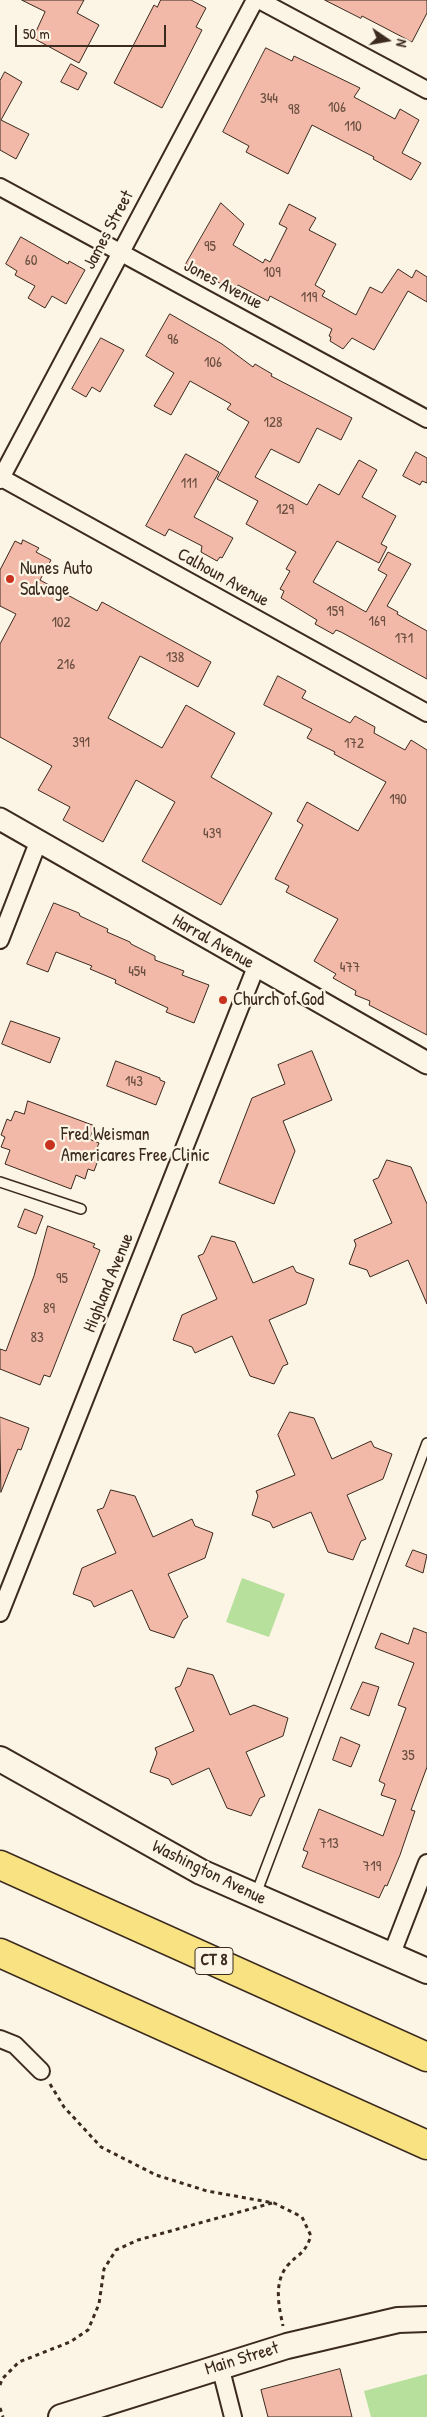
<!DOCTYPE html>
<style>
body{margin:0}
#map{position:relative;width:427px;height:2417px;overflow:hidden;background:#fcf5e5;font-family:"Patrick Hand",sans-serif}
canvas{display:block}
.north{position:absolute;left:362px;top:15px;width:50px;height:50px;-webkit-text-stroke:4px #fcf5e5;paint-order:stroke;rotate:102deg;font-size:14px;font-weight:700;line-height:20px;text-align:center;color:#3b2a1e}
.north::after{content:'';display:block;margin:auto;width:18px;height:22px;background:#3b2a1e;clip-path:polygon(50% 0,100% 100%,50% 72%,0 100%)}
.scale{position:absolute;left:15px;top:25px;width:151px;height:22px;box-sizing:border-box;border:2px solid #3b2a1e;border-top:0;padding-left:6px;font-size:15px;line-height:18px;white-space:nowrap;color:#3b2a1e;-webkit-text-stroke:4px #fcf5e5;paint-order:stroke}
</style>
<div id="map">
<canvas width="427" height="2417"></canvas>
<div class="north">N</div>
<div class="scale">50 m</div>
</div>
<script>
const c = document.querySelector('canvas').getContext('2d');
c.lineJoin = 'round';
function fill(path, color) {
  c.fillStyle = color;
  c.fill(path, 'evenodd');
}
function trace(path, color, width, dash) {
  c.strokeStyle = color;
  c.lineWidth = width;
  c.lineCap = dash ? 'butt' : 'round';
  c.setLineDash(dash || []);
  c.stroke(path);
}
function write(font, color, halo, rows, align = 'center') {
  c.font = font + ' "Patrick Hand",sans-serif';
  c.lineWidth = 4.5;
  c.setLineDash([]);
  c.textBaseline = 'middle';
  c.strokeStyle = halo;
  c.fillStyle = color;
  for (const [text, x, y, turn = 0] of rows) {
    c.save();
    c.translate(x, y);
    c.rotate((+turn || 0) * Math.PI / 180);
    c.textAlign = isNaN(turn) ? turn : align;
    if (halo) c.strokeText(text, 0, 0);
    c.fillText(text, 0, 0);
    c.restore();
  }
}
fill(new Path2D(`
 M242,1578L285,1594L269,1637L226,1622Z
 M427,2374V2417H371L364,2391Z`), '#b7e09c');
const building = new Path2D(`
 M22,0H84L77,13L99,25L79,63L33,38L45,12Z
 M161,0H191L206,8L196,27L202,30L162,108L114,83L154,5L157,7Z
 M325,0H427V13L412,42L362,16L361,18Z
 M266,48L292,61L294,56L360,88L354,97L395,119L400,109L419,120L402,153L421,163L411,180L373,159L374,157L312,125L288,174L246,152L249,146L223,132Z
 M71,64L87,73L78,90L61,82Z
 M5,72L22,82L1,120L29,134L16,159L0,150V81Z
 M221,203L244,224L233,245L263,263L265,259L270,262L287,228L279,224L289,204L316,218L309,230L336,244L315,285L325,291L322,296L356,315L370,287L382,293L398,269L412,278L416,270L427,277V302L408,291L374,350L352,338L343,349L330,341L331,337L329,336L332,329L270,296L268,301L238,285L234,291L186,264Z
 M21,237L68,264L69,261L85,270L66,304L52,296L45,308L28,298L35,286L15,275L17,271L6,264Z
 M170,314L222,344L253,367L255,364L272,374L271,376L352,418L341,440L317,428L299,463L271,449L255,477L307,505L319,484L339,495L359,460L377,470L362,497L396,516L381,544L387,547L379,563L337,541L313,582L366,612L387,575L378,570L388,552L411,564L387,606L398,612L397,614L427,631V679L341,632L336,630L333,634L315,624L317,620L281,598L284,591L280,589L290,571L286,569L296,552L246,524L258,501L217,479L249,422L227,409L231,404L190,381L171,415L154,406L174,373L146,356Z
 M101,338L124,350L100,392L92,387L86,397L72,389Z
 M416,452L427,458V483L422,481L420,485L403,476Z
 M186,454L219,472L194,517L233,538L222,558L220,557L217,561L201,552L202,546L169,529L165,536L146,526Z
 M23,540L39,548L36,552L51,560L40,580L97,611L102,602L211,662L198,687L140,656L108,718L162,748L186,705L235,733L211,777L272,813L221,905L142,861L175,802L136,780L103,842L63,820L70,807L38,790L52,766L0,737V644L16,614L0,606V570L15,541L21,544Z
 M278,676L306,691L302,698L350,723L355,716L375,727L374,733L405,750L411,740L427,750V1035L369,1005L370,1001L355,995L356,991L333,978L336,974L314,961L338,919L286,892L289,886L275,879L303,825L297,821L307,802L358,831L386,782L334,754L335,752L307,738L312,729L264,705Z
 M54,903L79,913L80,916L108,929L107,932L130,942L131,944L155,956V960L184,971L182,975L209,985L194,1023L166,1012L168,1008L115,983L116,980L90,969L92,966L56,952L48,972L27,964Z
 M11,1021L60,1038L50,1063L2,1044Z
 M312,1051L332,1100L283,1121L295,1151L274,1204L219,1183L252,1098L285,1084L278,1065Z
 M116,1061L160,1078V1080L165,1082L156,1105L107,1086Z
 M28,1101L95,1126L89,1139L99,1143L95,1153L100,1155L94,1171L88,1169L85,1179L76,1175L71,1189L5,1164L10,1150L1,1147L5,1137L1,1135L7,1119L11,1121L15,1111L24,1114Z
 M387,1160L411,1167L427,1204V1304L408,1260L370,1277L367,1270L349,1264L356,1245L354,1240L392,1223L373,1180L378,1178Z
 M25,1209L43,1216L36,1234L18,1227Z
 M48,1226L95,1244L93,1247L100,1250L50,1377L44,1375L40,1385L0,1369V1349L6,1351L34,1276Z
 M212,1236L235,1242L253,1283L293,1266L296,1272L314,1279L306,1304L269,1320L288,1364L283,1366L274,1384L250,1376L232,1336L195,1353L192,1347L173,1340L182,1315L217,1299L198,1256L203,1254Z
 M290,1412L314,1418L332,1459L371,1441L374,1447L392,1454L383,1479L347,1495L366,1539L361,1541L353,1560L328,1552L311,1512L273,1528L270,1522L252,1515L258,1496L256,1491L295,1475L278,1435Z
 M0,1417L29,1428L21,1450L18,1449L1,1492Z
 M111,1490L135,1496L153,1537L192,1519L195,1526L213,1533L205,1558L168,1574L188,1617L183,1620L174,1638L150,1630L132,1590L94,1607L91,1601L73,1594L82,1568L116,1553L97,1510L103,1508Z
 M413,1550L427,1555L423,1573L406,1566Z
 M414,1628L427,1633V1767L411,1810L415,1811L400,1855L387,1886L385,1885L379,1898L302,1867L308,1852L303,1850L319,1809L383,1836L396,1800L381,1795L385,1784L379,1781L406,1708L398,1705L414,1663L375,1648L381,1633L408,1644Z
 M188,1668L213,1675L230,1715L254,1705L288,1718L283,1736L246,1752L265,1796L260,1798L251,1816L227,1808L209,1768L172,1785L169,1779L150,1772L157,1753L155,1748L194,1731L175,1688L180,1686Z
 M363,1682L379,1687L369,1716L351,1709Z
 M341,1737L360,1745L351,1767L333,1760Z
 M340,2369L352,2417H268L261,2390Z`);
fill(building, '#f2b9a8');
trace(building, '#3b2a1e', 1);
const service = new Path2D(`
 M0,1182L81,1209
 M256,1894L427,1443`);
const minor = new Path2D(`
 M259,0L427,90
 M0,187L427,419
 M0,477L427,713
 M0,480L255,0
 M0,940L39,840
 M0,1613L256,967
 M391,1956L427,1863
 M0,2039L15,2045L41,2071
 M220,2366L233,2417`);
const tertiary = new Path2D(`
 M0,819L427,1063`);
const secondary = new Path2D(`
 M0,1759L201,1872L427,1971
 M61,2417L287,2346L398,2320L427,2319`);
const motorway = new Path2D(`
 M0,1865L427,2057
 M0,1953L427,2145`);
trace(service, '#3b2a1e', 12);
trace(minor, '#3b2a1e', 20);
trace(tertiary, '#3b2a1e', 25);
trace(secondary, '#3b2a1e', 28);
trace(motorway, '#3b2a1e', 31);
trace(new Path2D(`
 M50,2084L64,2107L101,2147L156,2175L207,2191L274,2203L302,2217L311,2236C304,2255 300,2252 288,2265C273,2282 279,2307 283,2326
 M0,2385L2,2379L19,2362L70,2342L88,2330L99,2304L104,2269L116,2250L138,2240L272,2203
 M0,2408L3,2417`), '#3b2a1e', 3, [4, 4]);
trace(service, '#fcf5e5', 9);
trace(minor, '#fcf5e5', 16);
trace(tertiary, '#fcf5e5', 21);
trace(secondary, '#fcf5e5', 24);
trace(motorway, '#f8e281', 28);
for (const [x, y, r, color] of [
 [10,579,5,"#c8321e"],
 [223,1000,5,"#c8321e"],
 [50,1145,6,"#c8321e"]
]) {
  const dot = new Path2D();
  dot.arc(x, y, r, 0, 2 * Math.PI);
  c.fillStyle = color;
  c.fill(dot);
  trace(dot, '#fcf5e5', 2);
}
write('15px', '#694e40', null, [
 ["344",269,99],
 ["106",337,108],
 ["98",294,110],
 ["110",353,127],
 ["95",210,247],
 ["60",31,261],
 ["109",272,273],
 ["119",309,298],
 ["96",173,340],
 ["106",213,363],
 ["128",273,423],
 ["111",189,484],
 ["129",285,510],
 ["159",335,612],
 ["169",377,622],
 ["102",61,623],
 ["171",404,639],
 ["138",175,658],
 ["216",66,665],
 ["391",81,743],
 ["172",354,744],
 ["190",398,800],
 ["439",212,834],
 ["477",350,968],
 ["454",137,972],
 ["143",134,1082],
 ["95",62,1279],
 ["89",49,1309],
 ["83",37,1338],
 ["35",408,1756],
 ["713",329,1844],
 ["719",372,1867]
]);
for (const [x, y, w] of [
 [214,1961,38]
]) {
  const box = new Path2D();
  box.roundRect(x - w / 2, y - 13.5, w, 27, 4);
  c.fillStyle = '#fcf5e5';
  c.fill(box);
  trace(box, '#3b2a1e', 1);
}
write('bold 16px', '#3b2a1e', null, [
 ["CT 8",214,1961]
]);
write('18px', '#3b2a1e', '#fcf5e5', [
 ["James Street",109,230,-62],
 ["Jones Avenue",223,285,28],
 ["Calhoun Avenue",223,578,29],
 ["Harral Avenue",213,942,30],
 ["Highland Avenue",109,1283,-68],
 ["Washington Avenue",209,1873,26],
 ["Main Street",242,2359,-17]
]);
write('18px', '#3b2a1e', '#fcf5e5', [
 ["Nunes Auto",20,569],
 ["Salvage",20,590],
 ["Church of God",233,1000],
 ["Fred Weisman",61,1135],
 ["Americares Free Clinic",61,1156]
], 'left');
</script>
